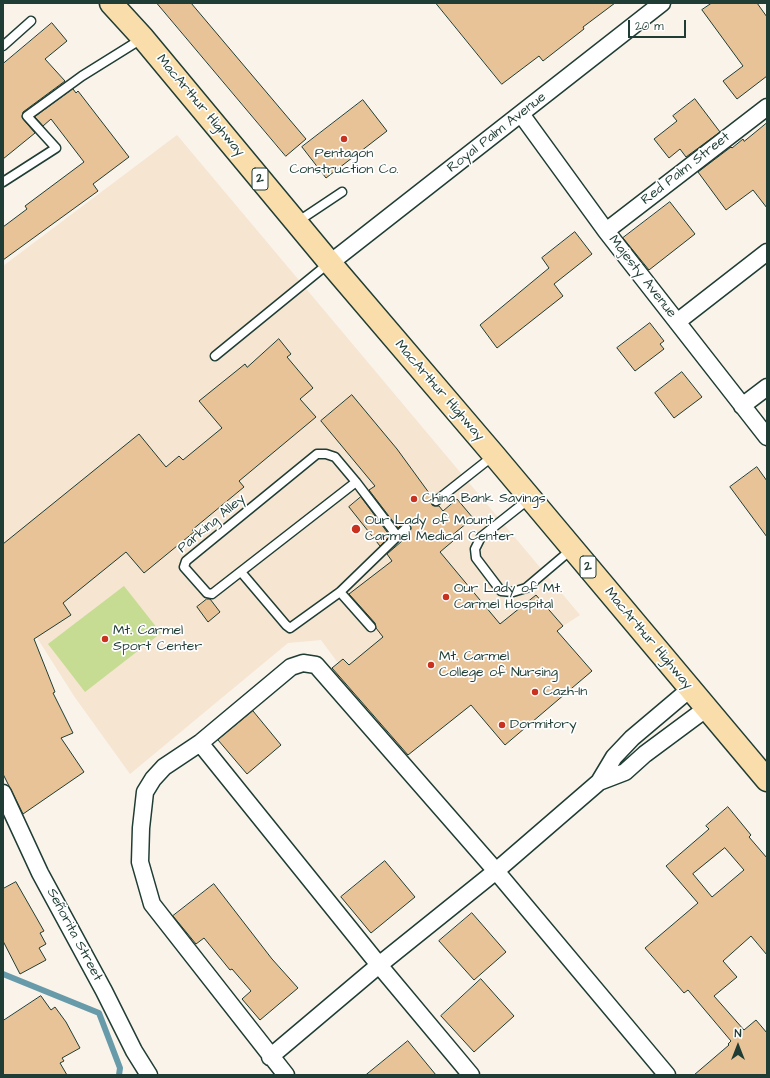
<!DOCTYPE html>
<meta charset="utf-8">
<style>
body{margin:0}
#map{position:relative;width:770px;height:1078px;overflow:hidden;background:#faf3ea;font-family:"Architects Daughter",sans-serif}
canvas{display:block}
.frame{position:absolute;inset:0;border:4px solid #1f3d34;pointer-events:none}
.north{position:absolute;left:718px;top:1026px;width:40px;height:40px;-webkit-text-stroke:3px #fff;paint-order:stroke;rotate:0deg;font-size:11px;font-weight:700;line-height:16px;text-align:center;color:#1f3d34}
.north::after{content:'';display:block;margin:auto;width:14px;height:18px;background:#1f3d34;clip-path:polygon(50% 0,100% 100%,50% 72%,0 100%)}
.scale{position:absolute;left:628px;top:20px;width:58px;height:18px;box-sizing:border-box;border:2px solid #1f3d34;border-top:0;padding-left:5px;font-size:12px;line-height:14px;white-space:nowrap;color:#1f3d34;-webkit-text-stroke:3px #fff;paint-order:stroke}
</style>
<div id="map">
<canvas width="770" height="1078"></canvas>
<div class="frame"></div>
<div class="north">N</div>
<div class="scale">20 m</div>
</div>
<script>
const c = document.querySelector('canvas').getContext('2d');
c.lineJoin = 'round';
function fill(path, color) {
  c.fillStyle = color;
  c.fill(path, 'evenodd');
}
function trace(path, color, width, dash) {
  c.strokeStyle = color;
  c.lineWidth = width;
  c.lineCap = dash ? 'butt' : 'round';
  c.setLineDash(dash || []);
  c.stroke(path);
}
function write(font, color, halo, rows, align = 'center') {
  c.font = font + ' "Architects Daughter",sans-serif';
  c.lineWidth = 3.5;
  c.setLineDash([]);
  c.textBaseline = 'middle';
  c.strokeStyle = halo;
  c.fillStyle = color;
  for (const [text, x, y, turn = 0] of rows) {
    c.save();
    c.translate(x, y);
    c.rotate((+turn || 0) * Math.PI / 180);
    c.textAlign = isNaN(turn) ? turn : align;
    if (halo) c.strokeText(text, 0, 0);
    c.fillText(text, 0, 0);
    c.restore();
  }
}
fill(new Path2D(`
 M177,135L580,615L563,626L482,696L405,757L331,668L338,663L321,640L288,643L130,774L74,696L41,644L3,580V266Z`), '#f5e5d1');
fill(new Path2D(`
 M124,586L161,633L85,692L48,644Z`), '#c6dc92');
trace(new Path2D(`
 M3,974L99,1013L120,1068L119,1075`), '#679baa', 6);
const building = new Path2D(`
 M157,3H191L306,139L286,156Z
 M436,3H615L583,27L584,29L543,61L539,56L502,84Z
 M712,3H757L767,17V76L737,99L723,81L743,66L702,10Z
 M52,23L67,41L45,59L65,81L23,112L22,117L23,119L35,133L3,159V64Z
 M73,89L76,93L78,91L129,157L93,184L98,191L3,260V227L27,209L25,206L84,162L51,119L43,126L35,117Z
 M695,99L720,132L686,157L680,149L669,158L654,139L677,121L673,116Z
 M363,100L387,131L326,178L302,147Z
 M767,123V208L753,190L726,210L698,172L731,147L732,148L743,139L744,141Z
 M670,202L695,234L649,270L623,238Z
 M575,232L592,254L554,284L563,296L497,348L480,325L549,268L542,258Z
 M650,323L664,341L660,344L664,349L635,371L617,348Z
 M279,339L291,354L287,357L313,388L300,399L316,417L239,481L244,487L192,530L194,532L144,573L126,552L63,603L71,615L34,639L55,692L53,693L73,733L61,738L84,772L23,814L3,774V544L139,434L166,467L179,456L183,460L222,428L199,401L245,364L247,367Z
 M682,372L702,397L674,418L655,393Z
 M352,395L397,449L432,497L431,501L432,505L434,506H439L443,511L457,499L473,518L450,537L453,541L440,552L500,624L536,595L563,626L557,631L592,671L505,745L471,705L408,755L332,668L343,659L349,665L383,637L376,628L375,623L349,594L392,561L387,554L402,541L411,529L410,524L407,523L402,524L398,528L369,490L375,486L321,421Z
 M757,467L767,481V537L730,487Z
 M361,497L390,536L380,546L349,507Z
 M207,599H210L220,612L208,622L197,607Z
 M253,711L281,745L247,774L218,740Z
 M728,807L751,835L749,837L767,858V955L751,936L723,961L737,977L714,996L744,1030L756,1020L767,1033V1075H694L729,1045L728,1044L731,1041L688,990L684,993L645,948L698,903L666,866L709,829L706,826ZM725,848L744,870L712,897L693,874Z
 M385,861L415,897L371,933L341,897Z
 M16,882L44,931L40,933L46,944L39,948L46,960L20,974L3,941V889Z
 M214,884L272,959L298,988L260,1020L242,999L251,991L232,969L230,970L204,938L196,944L173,916Z
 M472,913L506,952L474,980L439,941Z
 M481,979L514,1016L474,1052L441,1016Z
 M41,996L51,1010L55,1007L66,1022L80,1048L62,1058L64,1061L60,1063L67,1075H3V1021Z
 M408,1041L436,1075H366Z`);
fill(building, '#e8c398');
trace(building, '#1f3d34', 1);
const service = new Path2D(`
 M3,46L31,21
 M3,182L56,148L27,116L82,76L143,38
 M297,222L342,192
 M215,356L329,263
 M356,482L212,594L207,593L184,567L186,561L317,454H326L335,457L356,482L398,537
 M529,499L481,537L475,549L476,558L501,591L513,592L526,588L572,549
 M436,501L493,456
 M241,572L286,625L290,628L340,592L406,528
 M340,592L371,627`);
const minor = new Path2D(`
 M521,114L606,231L767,437
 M606,231L767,107
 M330,263L662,3
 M677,322L767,252
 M742,406L767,387
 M200,743L379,965L471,1075
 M599,782L625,772L645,754L707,708
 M3,793L40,873L104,991L134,1051L149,1075
 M270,1057L379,965L496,871L599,782L614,757L632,738L690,689
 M286,1075L152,904L140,862L141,828L145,792L153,779L164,767L200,743L291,667L303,663L316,665L496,871L667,1075`);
const trunk = new Path2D(`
 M111,3L143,38L330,263L494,455L767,780`);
trace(service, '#1f3d34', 11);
trace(minor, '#1f3d34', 19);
trace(trunk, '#1f3d34', 25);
trace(service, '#fff', 8);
trace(minor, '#fff', 16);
trace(trunk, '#f9deab', 22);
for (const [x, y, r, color] of [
 [344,139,4,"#c8321e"],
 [414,499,4,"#c8321e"],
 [356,529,5,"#c8321e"],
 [446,597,4,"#c8321e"],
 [105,639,4,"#c8321e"],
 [431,665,4,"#c8321e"],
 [535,692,4,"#c8321e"],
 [502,725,4,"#c8321e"]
]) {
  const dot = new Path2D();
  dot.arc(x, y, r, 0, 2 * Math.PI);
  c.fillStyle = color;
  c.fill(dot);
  trace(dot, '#fff', 1.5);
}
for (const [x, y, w] of [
 [260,179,16],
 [588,567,16]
]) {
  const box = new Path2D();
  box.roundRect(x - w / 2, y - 11, w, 22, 3);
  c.fillStyle = '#fff';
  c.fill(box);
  trace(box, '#1f3d34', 1);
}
write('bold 13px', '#1f3d34', null, [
 ["2",260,179],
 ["2",588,567]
]);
write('14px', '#1f3d34', '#fff', [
 ["MacArthur Highway",200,106,50],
 ["Royal Palm Avenue",497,133,-38],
 ["Red Palm Street",686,169,-38],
 ["Majesty Avenue",642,277,52],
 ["MacArthur Highway",439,391,49],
 ["Parking Alley",212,524,-40],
 ["MacArthur Highway",648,639,50],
 ["Señorita Street",74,935,62]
]);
write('14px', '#1f3d34', '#fff', [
 ["Pentagon",344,154,"center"],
 ["Construction Co.",344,170,"center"],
 ["China Bank Savings",422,499],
 ["Our Lady of Mount",365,521],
 ["Carmel Medical Center",365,537],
 ["Our Lady of Mt.",454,589],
 ["Carmel Hospital",454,605],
 ["Mt. Carmel",113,631],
 ["Sport Center",113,647],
 ["Mt. Carmel",439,657],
 ["College of Nursing",439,673],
 ["Cazh-In",543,692],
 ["Dormitory",510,725]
], 'left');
</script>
